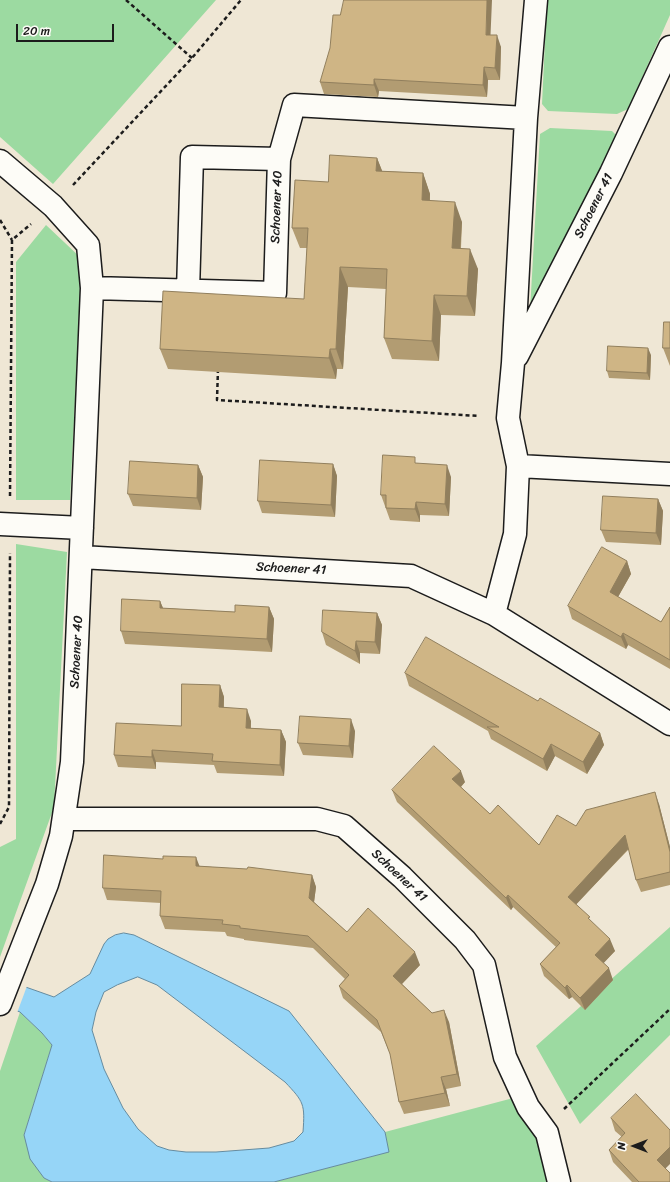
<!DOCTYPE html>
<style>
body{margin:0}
#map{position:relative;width:670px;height:1182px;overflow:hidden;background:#efe7d5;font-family:Sriracha,sans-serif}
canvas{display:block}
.north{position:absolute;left:614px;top:1126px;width:40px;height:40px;-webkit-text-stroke:3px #fdfcf7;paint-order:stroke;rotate:270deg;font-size:11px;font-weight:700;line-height:16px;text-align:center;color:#1c1c1c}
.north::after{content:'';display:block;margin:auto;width:14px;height:18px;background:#1c1c1c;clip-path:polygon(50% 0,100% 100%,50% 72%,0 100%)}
.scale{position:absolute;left:16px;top:24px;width:98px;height:18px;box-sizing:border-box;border:2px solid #1c1c1c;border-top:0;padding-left:5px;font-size:12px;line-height:14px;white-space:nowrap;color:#1c1c1c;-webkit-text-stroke:3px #fdfcf7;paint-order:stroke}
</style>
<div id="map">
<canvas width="670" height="1182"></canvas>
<div class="north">N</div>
<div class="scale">20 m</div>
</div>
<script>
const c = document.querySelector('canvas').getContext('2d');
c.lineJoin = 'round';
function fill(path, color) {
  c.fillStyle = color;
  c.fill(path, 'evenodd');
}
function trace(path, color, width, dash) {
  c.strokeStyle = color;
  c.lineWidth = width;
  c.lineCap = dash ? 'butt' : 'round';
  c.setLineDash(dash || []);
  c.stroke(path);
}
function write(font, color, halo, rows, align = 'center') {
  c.font = font + ' Sriracha,sans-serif';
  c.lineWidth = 3;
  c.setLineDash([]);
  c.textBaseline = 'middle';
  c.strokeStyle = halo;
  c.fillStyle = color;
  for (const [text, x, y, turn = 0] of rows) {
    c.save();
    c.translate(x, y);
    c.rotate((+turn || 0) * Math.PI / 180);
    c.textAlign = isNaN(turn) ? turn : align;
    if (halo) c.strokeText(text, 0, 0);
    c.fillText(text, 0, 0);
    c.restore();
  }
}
fill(new Path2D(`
 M0,0H216L53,184L0,137Z
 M547,0H670V15L628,109L617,114L548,111L542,104Z
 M550,128L612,131L616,135L529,328L540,134Z
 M46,225L82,259L70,500H16V262Z
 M16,544L67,552L54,807L0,957V847L16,839Z
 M670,927V1035L580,1124L536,1046Z
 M20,1012L42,1033L52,1045L24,1135L44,1178L52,1182H0V1071Z
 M517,1097L535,1126L548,1182H274L388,1152L385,1132Z`), '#9cdaa1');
const water = new Path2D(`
 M124,933L134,935L289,1011L385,1132L389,1152L274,1182H52L44,1178L30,1159L24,1135L52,1045L42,1033L20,1012L0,1004V978L54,997L90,974L104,944L108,939L115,935ZM138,977L157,985L285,1082C304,1102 305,1104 303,1132L294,1141L269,1148L216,1152H186L169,1150L157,1146L138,1129L123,1108L104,1069L92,1030L96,1012L104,992L117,985Z`);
fill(water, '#96d5f7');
trace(water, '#658b9f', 1);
fill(new Path2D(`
 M0,976L27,986L17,1013L0,1007Z`), '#efe7d5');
const street = new Path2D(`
 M279,159L294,105L526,118
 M0,161L53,206L88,245L92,288L72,762L61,836L47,884L0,1004
 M92,288C153,290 214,291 275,293L279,159L192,157L188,291
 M517,356L611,173L670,47
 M518,466L670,474
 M0,524L82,528
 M81,557L411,576L494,614L670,724
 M494,614L515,534L518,466L508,418L513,363L526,118L536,0
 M64,819H317L344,826L402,877L465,940L484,965L505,1057L528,1107L547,1133L559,1182`);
trace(street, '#1c1c1c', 25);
trace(new Path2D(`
 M126,0L192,58
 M73,185L192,58L241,0
 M0,220L12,240
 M218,369L217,400L479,416
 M10,496L12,240L31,224
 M0,824L9,807L10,553
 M564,1109L670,1009`), '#1c1c1c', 2.5, [4, 3]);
trace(street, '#fdfcf7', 22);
fill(new Path2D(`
 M491,35L501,47L500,80H488L487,97L379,91L378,97L324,94L320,82Z
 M377,158L382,171L423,173L430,194V200L462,222L461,248L478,269L475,316L441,315L439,361L392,359L384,338L386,289L348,287L343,369H337L336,379L168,369L160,349L304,299L307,248H300L292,228L328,182Z
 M670,322V366L663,348Z
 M651,355L650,380L609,378L607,371Z
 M417,463L451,477L449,516L420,515V522L390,520L381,495Z
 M333,464L337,476L335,517L262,513L258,501Z
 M198,465L203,477L201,510L133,506L128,494Z
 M658,499L663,511L661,545L606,542L601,530Z
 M627,561L631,574L618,597L661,622L670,607V669L628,645L626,649L572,619L568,606Z
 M160,601L163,608L235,612L269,607L274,619L272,652L125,644L121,631Z
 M377,613L382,625L380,654L360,653V664L326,645L322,632Z
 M405,673L538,701L600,733L604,745L587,774L555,756L547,771L491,739L488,731L409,686Z
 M220,685L224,697V707L251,721V728L281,730L286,742L284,776L217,773L214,765L156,762V769L118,767L114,755L181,726Z
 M355,731L353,758L303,755L298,743Z
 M465,782L461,787L490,814L539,845L576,826L659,804L670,847V885L641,892L636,880L629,849L576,904L591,922L615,951L603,963L613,980L585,1010L572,997L569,999L544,976L540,964L556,947L513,907L511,910L397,802L392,790Z
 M163,859L200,866L312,875L316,887L314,902L347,932L420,965L402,984L432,1013L449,1022L461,1086L446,1089L450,1106L404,1114L399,1102L391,1056L381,1032L343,998L339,986L345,979L313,948L244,940V939L227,936L225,932L165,929L160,916L161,903L107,900L103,888Z
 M611,1118L665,1169L670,1182H632L613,1162L609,1150L622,1137L615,1131Z`), '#b29c72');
fill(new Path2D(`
 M487,0H492L490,47L486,35Z
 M497,35L501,47L500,80L495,68Z
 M484,67L488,80L487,97L483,85Z
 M374,79L379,91L378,97L374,85Z
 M377,158L385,178L376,171Z
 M423,173L430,194L429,220L422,200Z
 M455,202L462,222L459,268L452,248Z
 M470,249L478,269L475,316L467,296Z
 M340,267L348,287L343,369L336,349Z
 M434,295L441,315L439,361L432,341Z
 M648,348L651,355L650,380L647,373Z
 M330,349L337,369L336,379L329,358Z
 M333,464L337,476L335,517L331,505Z
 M198,465L203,477L201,510L197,498Z
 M447,465L451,477L449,516L445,504Z
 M658,499L663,511L661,545L656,533Z
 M416,502L420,515V522L415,509Z
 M627,561L631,574L614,604L610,592Z
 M160,601L165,613L160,608Z
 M269,607L274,619L272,652L267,639Z
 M377,613L382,625L380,654L375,642Z
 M623,633L628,645L626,649L621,637Z
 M356,641L360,653V664L355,651Z
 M220,685L224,697L223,719L219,707Z
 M247,709L251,721L250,740L246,728Z
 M351,719L355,731L353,758L349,746Z
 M281,730L286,742L284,776L280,765Z
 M600,733L604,745L587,774L583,762Z
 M551,744L555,756L547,771L543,759Z
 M152,750L156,762V769L152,757Z
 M461,771L465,782L457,791L452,779Z
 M655,792L659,804L670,847V852Z
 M625,835L630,847L572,909L568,897Z
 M196,857L201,870L196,866Z
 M312,875L316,887L313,910L309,898Z
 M508,895L513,907L511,910L506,898Z
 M610,939L615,951L600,967L595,955Z
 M415,952L420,965L398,988L393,976Z
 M609,968L613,980L585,1010L580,998Z
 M567,985L572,997L569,999L565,988Z
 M444,1010L449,1022L461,1086L457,1074Z
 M441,1077L446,1089L450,1106L445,1093Z
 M670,1147V1164L662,1172L657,1160Z`), '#917f5d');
const building = new Path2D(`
 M344,0H487L486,35H497L495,68L484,67L483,85L374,79V85L320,82L330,48L333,15H340Z
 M330,155L377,158L376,171L423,173L422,200L455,202L452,248L470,249L467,296L434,295L432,341L384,338L387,269L340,267L336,349H330L329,358L160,349L163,291L304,299L308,228H292L295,180L328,182Z
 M664,322H670V348H663Z
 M608,346L648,348L647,373L607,371Z
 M383,455L415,457V463L447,465L445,504L416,502L415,509L386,508V495H381Z
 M260,460L333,464L331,505L258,501Z
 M130,461L198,465L197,498L128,494Z
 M603,496L658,499L656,533L601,530Z
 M602,547L627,561L610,592L661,622L670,607V660L623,633L621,637L568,606Z
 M122,599L160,601V608L235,612V605L269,607L267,639L121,631Z
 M323,610L377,613L375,642L356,641L355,651L322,632Z
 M426,637L538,701L540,698L600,733L583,762L551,744L543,759L487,727H499L405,673Z
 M182,684L220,685L219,707L247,709L246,728L281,730L280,765L212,761L213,754L152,750V757L114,755L116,723L181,726Z
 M300,716L351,719L349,746L298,743Z
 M434,746L461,771L452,779L490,814L498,805L539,845L557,815L576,826L586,810L655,792L670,852V872L636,880L625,835L568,897L590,917L588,918L610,939L595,955L609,968L580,998L567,985L565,988L540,964L560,943L508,895L506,898L392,790Z
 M104,855L163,859V856L196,857V866L247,869L248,867L312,875L309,898L347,932L368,908L415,952L393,976L432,1013L444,1010L457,1074L441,1077L445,1093L399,1102L390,1054L377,1020L339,986L349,975L308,936L240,928V926L222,924L223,920L160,916L161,891L103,888Z
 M636,1094L670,1130V1147L657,1160L670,1173V1182H639L609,1150L625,1133L611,1118Z`);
fill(building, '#cfb585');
trace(building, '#917f5d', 1);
write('13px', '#1c1c1c', '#fdfcf7', [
 ["Schoener 41",594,206,-63],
 ["Schoener 40",277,207,-88],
 ["Schoener 41",291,569,3],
 ["Schoener 40",77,652,-87],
 ["Schoener 41",399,876,43]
]);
</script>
